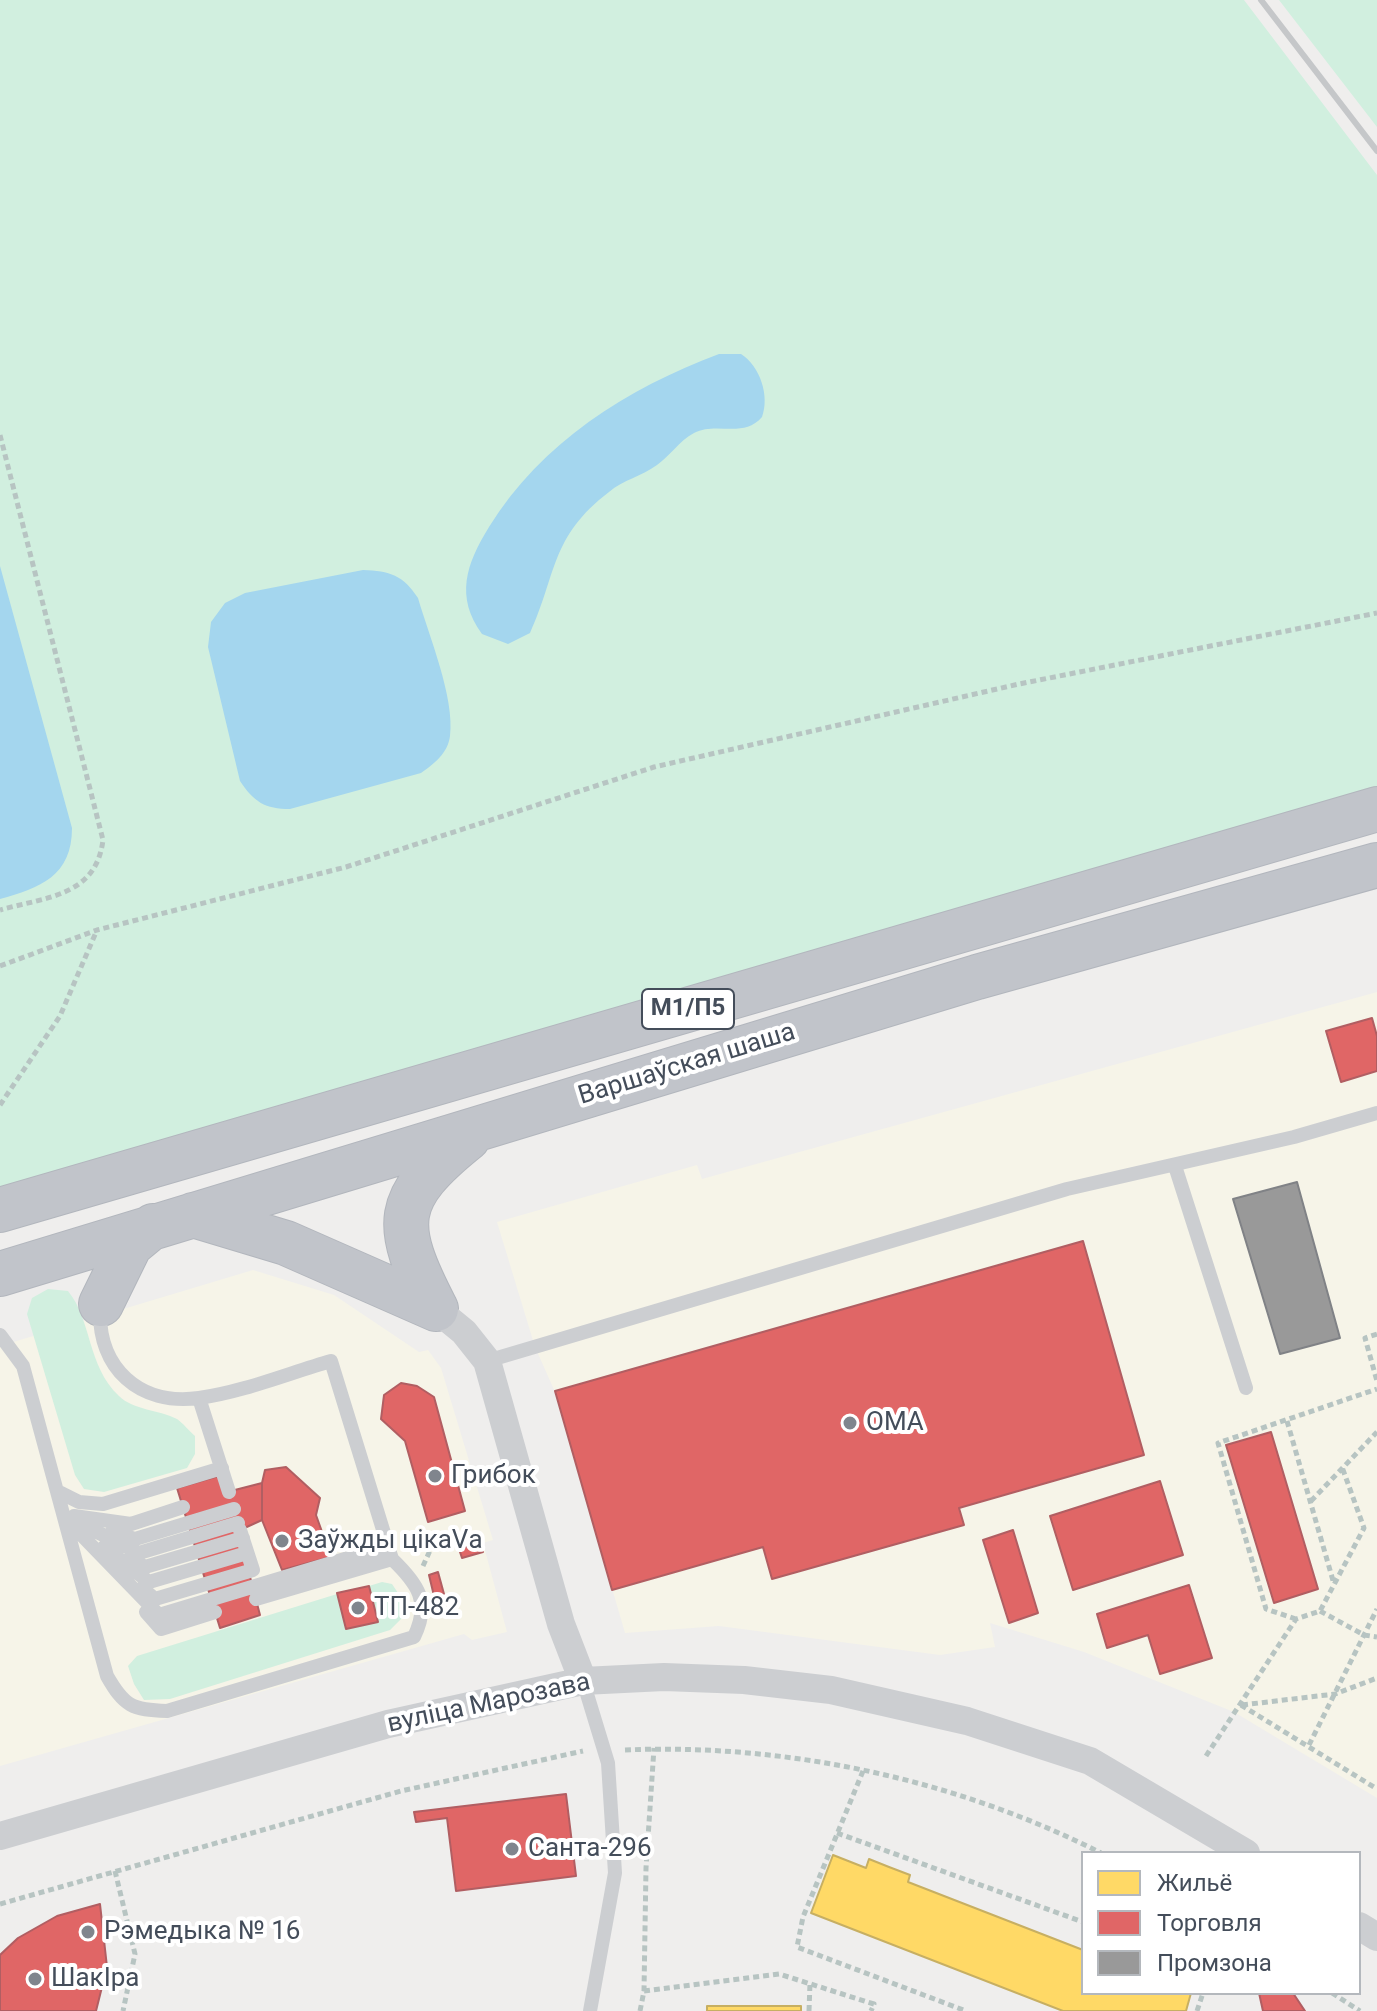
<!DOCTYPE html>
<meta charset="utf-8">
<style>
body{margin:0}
#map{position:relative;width:1377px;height:2011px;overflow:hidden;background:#efeeed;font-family:Roboto,sans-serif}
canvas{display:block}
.legend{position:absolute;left:1081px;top:1851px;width:280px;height:144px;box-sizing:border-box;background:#fff;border:2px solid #b4b8bd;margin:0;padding:10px 14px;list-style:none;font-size:24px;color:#444d5a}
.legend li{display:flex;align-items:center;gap:16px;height:40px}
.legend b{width:40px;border:2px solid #b4b8bd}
</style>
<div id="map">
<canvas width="1377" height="2011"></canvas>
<ul class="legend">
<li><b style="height:22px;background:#ffd966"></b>Жильё</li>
<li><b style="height:22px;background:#e06666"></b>Торговля</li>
<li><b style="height:22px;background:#999"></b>Промзона</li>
</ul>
</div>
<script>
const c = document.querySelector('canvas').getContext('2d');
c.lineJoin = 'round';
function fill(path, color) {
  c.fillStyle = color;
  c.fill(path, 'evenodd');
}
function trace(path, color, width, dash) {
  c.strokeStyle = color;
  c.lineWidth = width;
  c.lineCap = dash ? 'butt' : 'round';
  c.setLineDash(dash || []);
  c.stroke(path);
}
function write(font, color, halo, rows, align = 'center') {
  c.font = font + ' Roboto,sans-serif';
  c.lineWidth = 8;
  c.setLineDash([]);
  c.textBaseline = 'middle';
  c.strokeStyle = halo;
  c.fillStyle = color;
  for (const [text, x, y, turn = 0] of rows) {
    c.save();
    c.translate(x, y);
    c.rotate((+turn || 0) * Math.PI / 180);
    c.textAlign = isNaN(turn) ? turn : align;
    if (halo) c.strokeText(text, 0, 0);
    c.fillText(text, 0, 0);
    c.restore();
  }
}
fill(new Path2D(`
 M1377,992V1798L1234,1712L1084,1652L990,1623L995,1647L940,1655L719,1626L625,1633L555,1392L535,1347L497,1222L697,1165L702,1179Z
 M253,1270L334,1295L419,1352L428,1350L441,1368L493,1540L483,1543L507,1632L472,1640L464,1634L0,1766V1346Z`), '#f6f4e8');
fill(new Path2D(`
 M0,0H1244L1377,175V787L0,1191Z
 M1279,0H1377V127Z
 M48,1289L68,1291C92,1320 87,1366 119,1396C133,1410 160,1410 177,1419C183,1423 189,1431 195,1436V1454L187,1468L104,1492L84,1489L75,1475L27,1314L32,1298Z
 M382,1582L392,1584L404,1602L403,1617L390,1630L170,1699L144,1700L134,1684L128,1666L137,1656L337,1594L346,1629L378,1622L369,1586Z`), '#d1efdf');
fill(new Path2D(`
 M719,354H741C760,366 770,396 762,417C743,439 717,421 694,433C679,441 670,456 657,465C642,476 623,480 609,492C550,537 557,574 530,633L508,644L482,634C455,597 466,564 489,527C542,442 626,389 719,354Z
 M0,566L72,828C72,876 40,888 0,899Z
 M363,570C390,571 403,575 418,598C429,636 455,698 450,736C448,753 434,764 421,773L290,809C265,809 254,802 240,781L208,647L211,622L225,603L245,593Z`), '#a4d6ee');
const homes = new Path2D(`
 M833,1855L866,1868L869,1859L889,1867L910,1875L908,1882L1083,1950V1993H1191L1186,2011H1063L811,1913Z
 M707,2006H801V2011H707Z`);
fill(homes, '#ffd966');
trace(homes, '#c7af62', 2);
const shops = new Path2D(`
 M1372,1018L1377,1036V1071L1341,1082L1326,1031Z
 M1083,1241L1144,1455L959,1508L964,1525L772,1579L763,1547L612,1590L555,1391Z
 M401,1383L417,1386L434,1397L465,1511L428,1522L405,1441L381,1419L384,1395Z
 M1271,1432L1318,1589L1274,1603L1226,1445Z
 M286,1467L320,1498L316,1515L331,1557L282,1570L262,1520V1483L265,1470Z
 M222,1475L227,1492L262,1483V1520L238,1531L260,1615L220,1628L177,1488Z
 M1160,1481L1183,1555L1073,1590L1050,1516Z
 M1013,1530L1038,1613L1009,1623L983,1540Z
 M480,1543L483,1552L462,1558L459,1549Z
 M438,1572L444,1594L434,1596L429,1575Z
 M1189,1585L1212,1658L1160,1674L1148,1635L1107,1648L1097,1614Z
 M369,1586L378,1622L346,1629L337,1593Z
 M566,1794L576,1876L456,1891L447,1818L416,1822L414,1812Z
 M100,1904L107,1967L96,2011H0V1955L18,1938L57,1916Z
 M1259,1993H1293L1305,2011H1263Z`);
fill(shops, '#e06666');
trace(shops, '#b15e62', 2);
const industry = new Path2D(`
 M1297,1182L1340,1338L1280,1354L1233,1199Z`);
fill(industry, '#999');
trace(industry, '#808286', 2);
const trunk = new Path2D(`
 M0,1210L1377,809
 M193,1215L286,1243L436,1309
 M0,1274L977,977L1377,865
 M101,1304L130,1245L153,1226
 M436,1309C392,1224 392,1199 468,1138`);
trace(trunk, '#b2b6bd', 46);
trace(new Path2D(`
 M0,435L103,840C96,897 45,897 0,910
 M0,966L97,930L346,867L654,767L1019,684L1377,613
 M0,1105L60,1016L97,930
 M1377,1334L1365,1338L1377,1381
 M1287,1421L1334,1584
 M1311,1501L1377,1432
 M423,1566L432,1546
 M1320,1611L1364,1635L1377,1637
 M1296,1619L1266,1609L1218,1443L1377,1389
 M1241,1705L1377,1789
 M1242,1705L1335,1694L1377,1678
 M1309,1745L1377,1609
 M625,1750C787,1743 957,1780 1101,1853
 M1206,1756L1296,1619L1320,1611L1364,1528L1342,1467
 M863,1771L803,1917L797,1947L966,2011
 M837,1833L1083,1922
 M115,1871L135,1954L123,2011
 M0,1904L401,1791L583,1751
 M644,1991L779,1974L874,2004L871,2011
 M1332,1993L1360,2011
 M640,2011L644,1991L646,1868L654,1748
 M809,2011L810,1983
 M1197,2011L1203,1993`), '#b7c4c2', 5, [6, 4]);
trace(new Path2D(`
 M1175,1166L1246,1388
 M0,1335L23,1366L107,1676C124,1706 132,1710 167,1711L414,1637C431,1602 418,1584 392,1559L331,1361C289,1373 243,1392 199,1398C139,1406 98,1368 100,1309
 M487,1361L1067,1189L1294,1137L1377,1113
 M199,1398L229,1492
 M57,1491L79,1502L103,1504L222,1468
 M74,1516L131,1524L183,1507
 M65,1518L159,1615L388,1546
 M73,1520L139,1553L238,1523
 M112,1531L135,1539L234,1509
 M104,1547L149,1582L247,1553
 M130,1558L145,1567L243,1538
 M142,1588L155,1599L253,1570L240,1530
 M256,1599L392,1559
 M146,1612L161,1629L215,1612
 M583,1681L608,1763L615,1873L590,2011`), '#ccced1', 14);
trace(new Path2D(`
 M436,1309L464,1332L487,1361L561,1624L583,1681
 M0,1836L388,1724L583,1681L664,1677L744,1680L831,1690L967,1721L1090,1761L1246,1853
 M1359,1926L1377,1937`), '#ccced1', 28);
trace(trunk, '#c1c4ca', 44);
trace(new Path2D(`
 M1261,0L1377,151`), '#c5c7c9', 6);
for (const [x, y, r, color] of [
 [850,1423,8,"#80858d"],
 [435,1476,8,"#80858d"],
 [282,1541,8,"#80858d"],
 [358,1608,8,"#80858d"],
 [512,1849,8,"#80858d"],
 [88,1932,8,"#80858d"],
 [35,1979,8,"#80858d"]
]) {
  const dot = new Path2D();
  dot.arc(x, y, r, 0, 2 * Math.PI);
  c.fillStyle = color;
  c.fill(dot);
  trace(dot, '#fff', 3);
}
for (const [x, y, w] of [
 [688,1009,92]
]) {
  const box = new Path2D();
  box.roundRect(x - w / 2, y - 20, w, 40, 6);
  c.fillStyle = '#fff';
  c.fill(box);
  trace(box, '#444d5a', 2);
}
write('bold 24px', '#444d5a', null, [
 ["М1/П5",688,1009]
]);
write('26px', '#444d5a', '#fff', [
 ["Варшаўская шаша",687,1065,-17],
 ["вуліца Марозава",489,1704,-12]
]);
write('26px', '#444d5a', '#fff', [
 ["ОМА",866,1423],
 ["Грибок",451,1476],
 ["Заўжды цікаVа",298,1541],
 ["ТП-482",374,1608],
 ["Санта-296",528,1849],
 ["Рэмедыка № 16",104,1932],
 ["ШакІра",51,1979]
], 'left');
</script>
